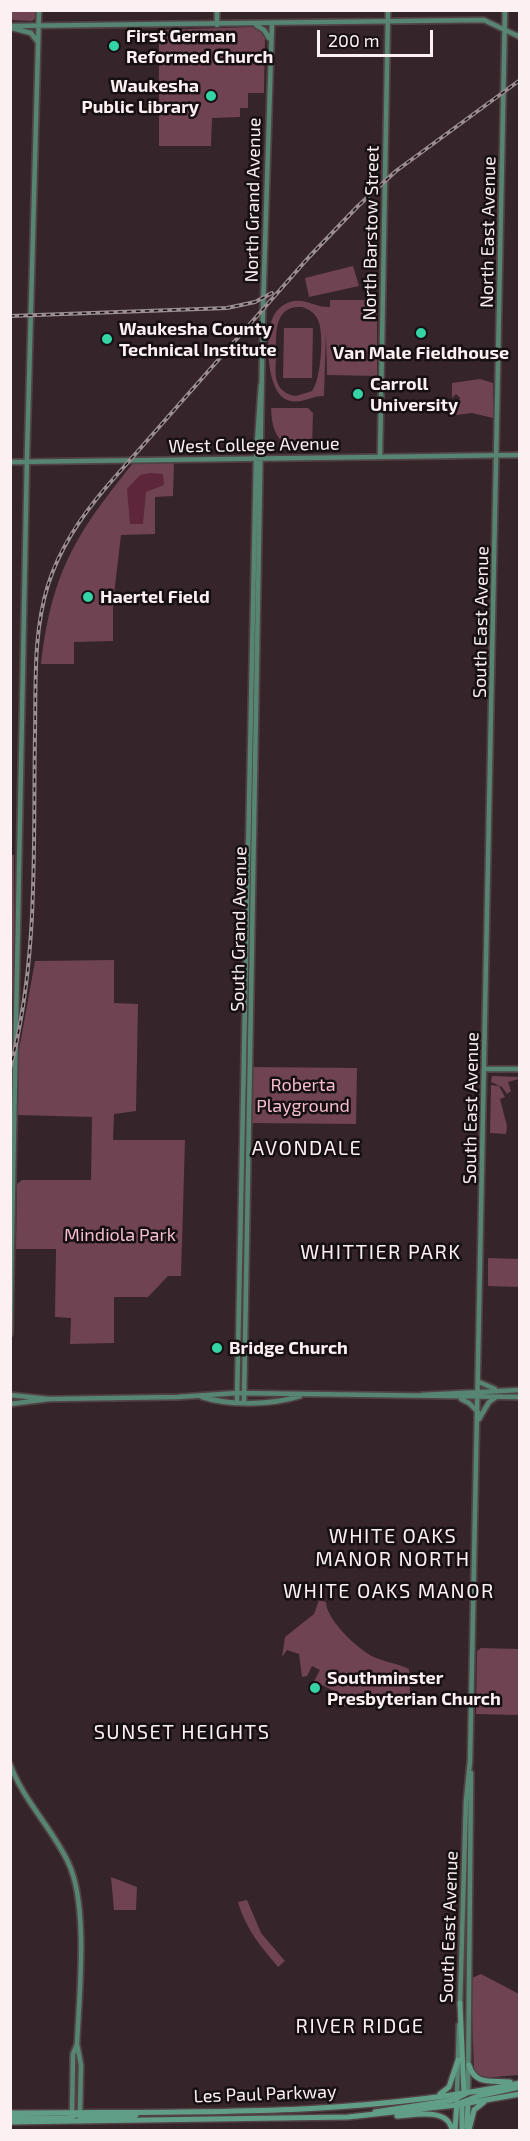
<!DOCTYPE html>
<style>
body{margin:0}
#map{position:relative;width:530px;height:2141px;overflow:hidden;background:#352429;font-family:"Exo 2",sans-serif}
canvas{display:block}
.frame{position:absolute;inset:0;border:12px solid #fcf0f3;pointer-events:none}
.scale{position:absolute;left:317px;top:30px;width:116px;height:27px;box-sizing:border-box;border:3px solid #fcf0f3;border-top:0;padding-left:8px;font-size:18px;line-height:21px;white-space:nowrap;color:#fcf0f3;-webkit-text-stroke:4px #171012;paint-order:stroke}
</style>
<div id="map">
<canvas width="530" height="2141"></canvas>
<div class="frame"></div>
<div class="scale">200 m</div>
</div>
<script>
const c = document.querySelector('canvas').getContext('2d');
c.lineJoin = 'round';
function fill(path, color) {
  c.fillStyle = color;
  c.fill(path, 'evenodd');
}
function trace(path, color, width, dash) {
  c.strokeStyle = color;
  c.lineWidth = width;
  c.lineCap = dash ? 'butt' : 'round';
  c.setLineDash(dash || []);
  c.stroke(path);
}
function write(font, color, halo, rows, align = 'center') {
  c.font = font + ' "Exo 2",sans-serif';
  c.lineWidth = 5;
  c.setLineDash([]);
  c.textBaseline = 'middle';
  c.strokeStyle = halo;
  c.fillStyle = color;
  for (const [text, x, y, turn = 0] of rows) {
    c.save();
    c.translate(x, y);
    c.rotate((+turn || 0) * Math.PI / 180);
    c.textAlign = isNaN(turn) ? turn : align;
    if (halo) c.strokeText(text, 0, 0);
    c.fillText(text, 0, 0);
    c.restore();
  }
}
fill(new Path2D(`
 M10,11H36V18L32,21L11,20Z
 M253,27L262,30L265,37L264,93H248V108H240V117L212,118L211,146H159V30Z
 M353,266L359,286L309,297L305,278Z
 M330,300H377V376L327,375L326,333L324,396C310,396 299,406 285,399C266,389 265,334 273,317C276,310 283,304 290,302C304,297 316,308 330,307ZM302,307C308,309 314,312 317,318C325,330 321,380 312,391L296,396C288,395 281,391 278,384C274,376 276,365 276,356C276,335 273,305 302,307Z
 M284,328H313L312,378H283Z
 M480,379L493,383V418L472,413L456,415L452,403H458L460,398L456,394L452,398V383Z
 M271,408H308L313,413L312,449C281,451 272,436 271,408Z
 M174,462L173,496L155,497V534L121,535L113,603V641L74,642V664H41C52,571 76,534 133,463Z
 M11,855H14V970L11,1025Z
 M114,960V1003L138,1004L136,1111L114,1114L113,1140H185L181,1276H168L148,1297H114V1343L70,1344L71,1318L55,1317L56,1249H16L17,1184L22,1180H91L92,1117L18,1115L19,1050L35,961Z
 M250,1067L357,1068L356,1124L249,1123Z
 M492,1076L519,1077V1079L508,1082L511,1091L507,1094L502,1087L491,1082Z
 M491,1085L499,1086L505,1097L500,1099L507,1126L506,1134L490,1133Z
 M488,1258L519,1259V1287L488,1286Z
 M319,1600L326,1602C326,1619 358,1650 374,1657C385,1662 399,1664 409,1669L410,1694L407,1698L374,1707L340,1706L335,1701L338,1693L314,1681L320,1670L312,1666L307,1676L302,1677L299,1654L287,1650L282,1657L285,1637L314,1614Z
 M481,1648L519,1649V1715L476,1714L477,1651Z
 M111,1877L137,1887L136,1910H114Z
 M247,1900L261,1933L285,1961L278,1967C261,1947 245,1928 238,1902Z
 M481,1974L519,1994V2075L481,2078L474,2070L471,1988L472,1978Z`), '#6f4352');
fill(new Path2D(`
 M150,473L163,474L164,485L146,492L143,524H130L127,489L140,475Z`), '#5d263b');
const secondary = new Path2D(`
 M217,10V25
 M256,25L264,30L269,38
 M10,26L484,20L520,37
 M12,28L31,33L37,41
 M380,456L388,10
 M10,462L520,455
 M485,1069H520
 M10,1334L27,456L39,10
 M479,1382L495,1389
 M10,1395L49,1399L178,1397L237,1393L520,1397
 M422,1395L520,1390
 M202,1397C230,1406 272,1405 300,1396
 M461,1399L469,1403L478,1412
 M237,1401L256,458L261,385
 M244,1401L263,308L272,23
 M10,1404L49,1399
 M479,1419L489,1402L495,1398
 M10,1764C23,1800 52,1828 68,1862C89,1905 79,1996 77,2044L81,2065L80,2112
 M460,2005L466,1801L470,1761L505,10
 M468,2092L471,1773
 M457,2094L459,2025
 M72,2115L73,2054L77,2044`);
const primary = new Path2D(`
 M460,2003L464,2094
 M469,2065C475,2086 492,2080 510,2082
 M440,2094L449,2087L458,2060
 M460,2103L478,2096L520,2087
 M375,2112L453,2100L467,2093
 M10,2113C180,2111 353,2118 520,2083
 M397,2116C414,2115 448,2107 452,2130
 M10,2118H68L79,2114
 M80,2118L136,2115
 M10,2122L348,2117L457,2105L520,2094
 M467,2127L468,2103
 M455,2130L457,2102
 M462,2130V2102
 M469,2130L474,2110L484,2102`);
trace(secondary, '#514145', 8);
trace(primary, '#514145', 8);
trace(secondary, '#568573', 4.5);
trace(primary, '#619e87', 5);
const rail = new Path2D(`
 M10,316L227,308L255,302L272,293
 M10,1069C39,960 33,846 35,734C36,685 33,633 48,585C60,547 82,515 108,485L309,257L358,206L396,171L520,80`);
trace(rail, '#9b8d91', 4);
trace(rail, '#171012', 1.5, [4.5]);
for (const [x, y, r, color] of [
 [114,46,6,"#35d4a7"],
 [211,96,6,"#35d4a7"],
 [421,333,6,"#35d4a7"],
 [107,339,6,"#35d4a7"],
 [358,394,6,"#35d4a7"],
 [88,597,6,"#35d4a7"],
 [217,1348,6,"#35d4a7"],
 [315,1688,6,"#35d4a7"]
]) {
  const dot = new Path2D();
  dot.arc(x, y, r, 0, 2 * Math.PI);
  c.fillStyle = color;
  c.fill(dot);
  trace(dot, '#171012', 2);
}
write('bold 18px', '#fcf0f3', '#171012', [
 ["First German",126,36],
 ["Reformed Church",126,57],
 ["Waukesha",199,86,"right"],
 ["Public Library",199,107,"right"],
 ["Waukesha County",119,329],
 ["Technical Institute",119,350],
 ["Van Male Fieldhouse",421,353,"center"],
 ["Carroll",370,384],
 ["University",370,405],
 ["Haertel Field",100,597],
 ["Bridge Church",229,1348],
 ["Southminster",327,1678],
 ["Presbyterian Church",327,1699]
], 'left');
write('18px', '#fcf0f3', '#171012', [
 ["North Grand Avenue",253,200,-89],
 ["North East Avenue",488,232,-89],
 ["North Barstow Street",371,233,-89],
 ["West College Avenue",254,445,-1],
 ["South East Avenue",481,622,-89],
 ["South Grand Avenue",239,929,-89],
 ["South East Avenue",471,1108,-89],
 ["South East Avenue",449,1927,-88],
 ["Les Paul Parkway",265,2094,-2]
]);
write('18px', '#f7becf', '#171012', [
 ["Roberta",303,1085],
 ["Playground",303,1106],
 ["Mindiola Park",120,1235]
]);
c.letterSpacing = '1.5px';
write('20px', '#fcf0f3', '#171012', [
 ["AVONDALE",307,1148],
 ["WHITTIER PARK",381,1252],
 ["WHITE OAKS",393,1536],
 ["MANOR NORTH",393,1559],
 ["WHITE OAKS MANOR",389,1591],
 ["SUNSET HEIGHTS",182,1732],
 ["RIVER RIDGE",360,2026]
]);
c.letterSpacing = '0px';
</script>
